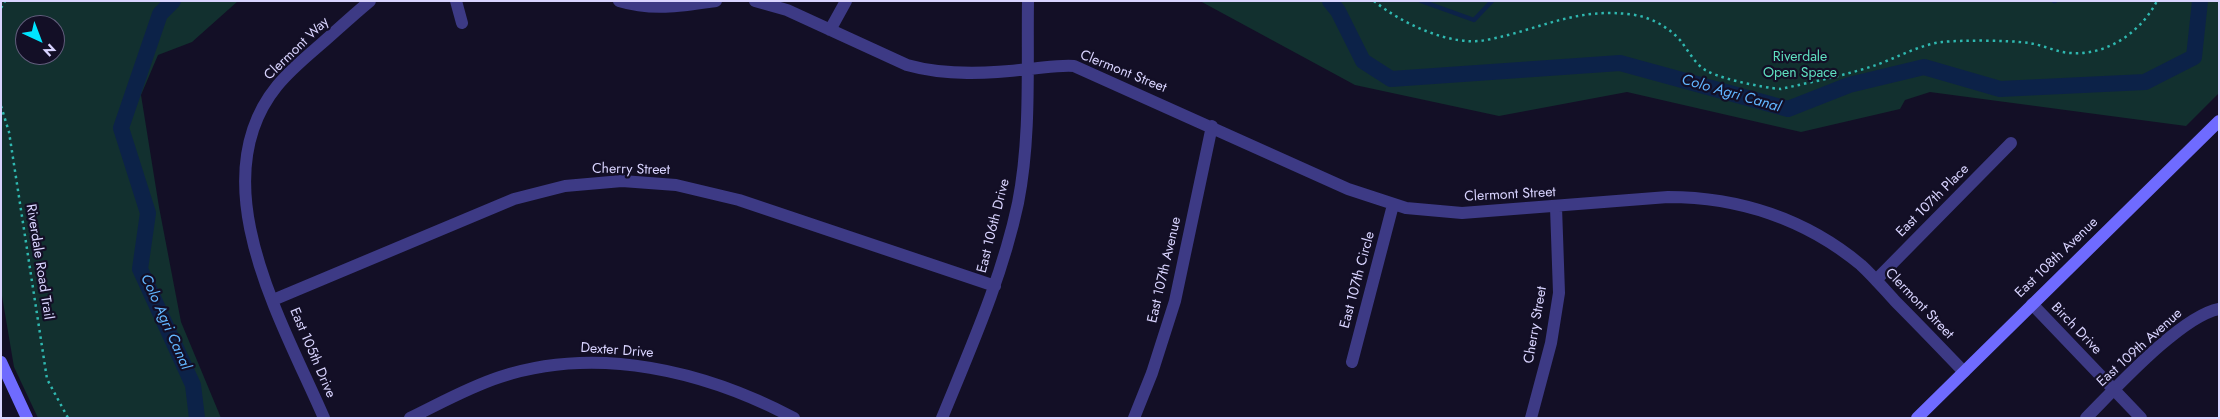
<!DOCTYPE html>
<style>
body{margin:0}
#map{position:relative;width:2220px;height:419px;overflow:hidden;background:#130f26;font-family:Jost,sans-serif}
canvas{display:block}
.frame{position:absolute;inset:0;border:2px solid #d9d4ff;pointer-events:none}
.north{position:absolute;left:15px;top:15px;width:50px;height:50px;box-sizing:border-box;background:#130f26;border:1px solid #625e7d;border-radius:50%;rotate:137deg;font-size:14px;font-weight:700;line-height:20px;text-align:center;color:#d9d4ff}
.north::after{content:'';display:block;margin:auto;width:18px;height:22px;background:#00e5ff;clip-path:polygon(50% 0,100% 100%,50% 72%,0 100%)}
</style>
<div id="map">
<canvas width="2220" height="419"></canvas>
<div class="frame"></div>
<div class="north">N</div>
</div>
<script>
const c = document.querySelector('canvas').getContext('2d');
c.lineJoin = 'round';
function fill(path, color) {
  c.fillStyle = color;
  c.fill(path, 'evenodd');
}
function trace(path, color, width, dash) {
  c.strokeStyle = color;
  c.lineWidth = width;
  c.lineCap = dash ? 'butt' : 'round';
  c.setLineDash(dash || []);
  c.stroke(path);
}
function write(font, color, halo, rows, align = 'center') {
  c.font = font + ' Jost,sans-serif';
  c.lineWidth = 4.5;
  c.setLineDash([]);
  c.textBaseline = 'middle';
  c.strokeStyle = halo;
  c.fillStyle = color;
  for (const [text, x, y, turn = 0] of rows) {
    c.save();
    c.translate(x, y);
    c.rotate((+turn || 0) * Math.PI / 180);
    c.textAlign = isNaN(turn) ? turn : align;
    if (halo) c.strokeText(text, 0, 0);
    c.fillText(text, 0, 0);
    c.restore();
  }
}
fill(new Path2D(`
 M1,1H238L192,42L158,55L141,95L159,207L181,322L221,418H38L14,367L1,290ZM25,25H55V55H25Z
 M1200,1H2219V93L2186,126L1930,92L1905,100L1900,109L1801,132L1627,92L1499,116L1355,85Z`), '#12302f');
trace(new Path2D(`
 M1421,1L1474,20L1492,1
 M2054,1H2055`), '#0c2248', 4.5);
trace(new Path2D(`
 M173,1L160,14L121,128L148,213L140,269L193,385L197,418
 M1330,1L1338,11L1363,61L1391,79L1620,63L1788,109L1849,85L1924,67L2000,89L2145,82L2194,57L2200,1`), '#0c2248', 16);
trace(new Path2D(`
 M1374,1C1401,23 1451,47 1486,40C1540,30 1576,6 1635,15C1652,18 1668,27 1680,40C1687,49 1693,60 1701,67C1713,78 1764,88 1781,89C1811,82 1843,76 1873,66C1895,59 1918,45 1942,42C1964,40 2007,40 2029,43C2043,45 2056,52 2070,53C2107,56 2141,32 2157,1
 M1,8L5,1
 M1,106L9,132L47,379L68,418`), '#2fb8b0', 2.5, [2.5, 4]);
trace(new Path2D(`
 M456,1L462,23
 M619,1C652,11 682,6 716,1
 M755,1L787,10L907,65C946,76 988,74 1028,69C1043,68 1058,65 1074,66L1348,189L1406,208L1462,213L1668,197C1739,197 1806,219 1861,265C1873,276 1884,289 1895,301C1918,324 1941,348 1964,372
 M830,30L846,1
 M1876,280L2011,143
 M273,300L514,199L565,186L622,181L676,185L739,200L995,286
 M2032,304L2141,418
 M1352,362L1393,205
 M324,418C283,323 199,182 277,86C290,70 306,57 321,44C337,30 353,15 370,1
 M410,418C439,404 469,387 500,377C598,345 705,371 794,418
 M942,418C971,347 1002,278 1018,203C1031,137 1027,68 1028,1
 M1134,418L1152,373L1175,301L1212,126
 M1531,418L1551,343L1559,293L1556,207
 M2086,418C2115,389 2181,316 2219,309`), '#3d3a85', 12);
trace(new Path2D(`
 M1,362L27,418
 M1917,418L2219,121`), '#6f6bff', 12);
write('14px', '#d9d4ff', '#130f26', [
 ["Clermont Way",297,49,-44],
 ["Clermont Street",1123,72,22],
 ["Cherry Street",631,170,1],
 ["Clermont Street",1510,195,-3],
 ["East 107th Place",1933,201,-45],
 ["East 106th Drive",994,226,-76],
 ["East 108th Avenue",2057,258,-44],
 ["Riverdale Road Trail",39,262,81],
 ["East 107th Avenue",1165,270,-77],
 ["East 107th Circle",1358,280,-75],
 ["Clermont Street",1919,304,46],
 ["Cherry Street",1536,325,-80],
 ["Birch Drive",2076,329,46],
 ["East 109th Avenue",2140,348,-42],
 ["Dexter Drive",617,351,4],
 ["East 105th Drive",312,353,67]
]);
write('14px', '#5fe0c0', '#130f26', [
 ["Riverdale",1800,58],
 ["Open Space",1800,74]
]);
write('italic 15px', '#62b6ff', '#130f26', [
 ["Colo Agri Canal",1731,94,16],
 ["Colo Agri Canal",165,322,66]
]);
</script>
